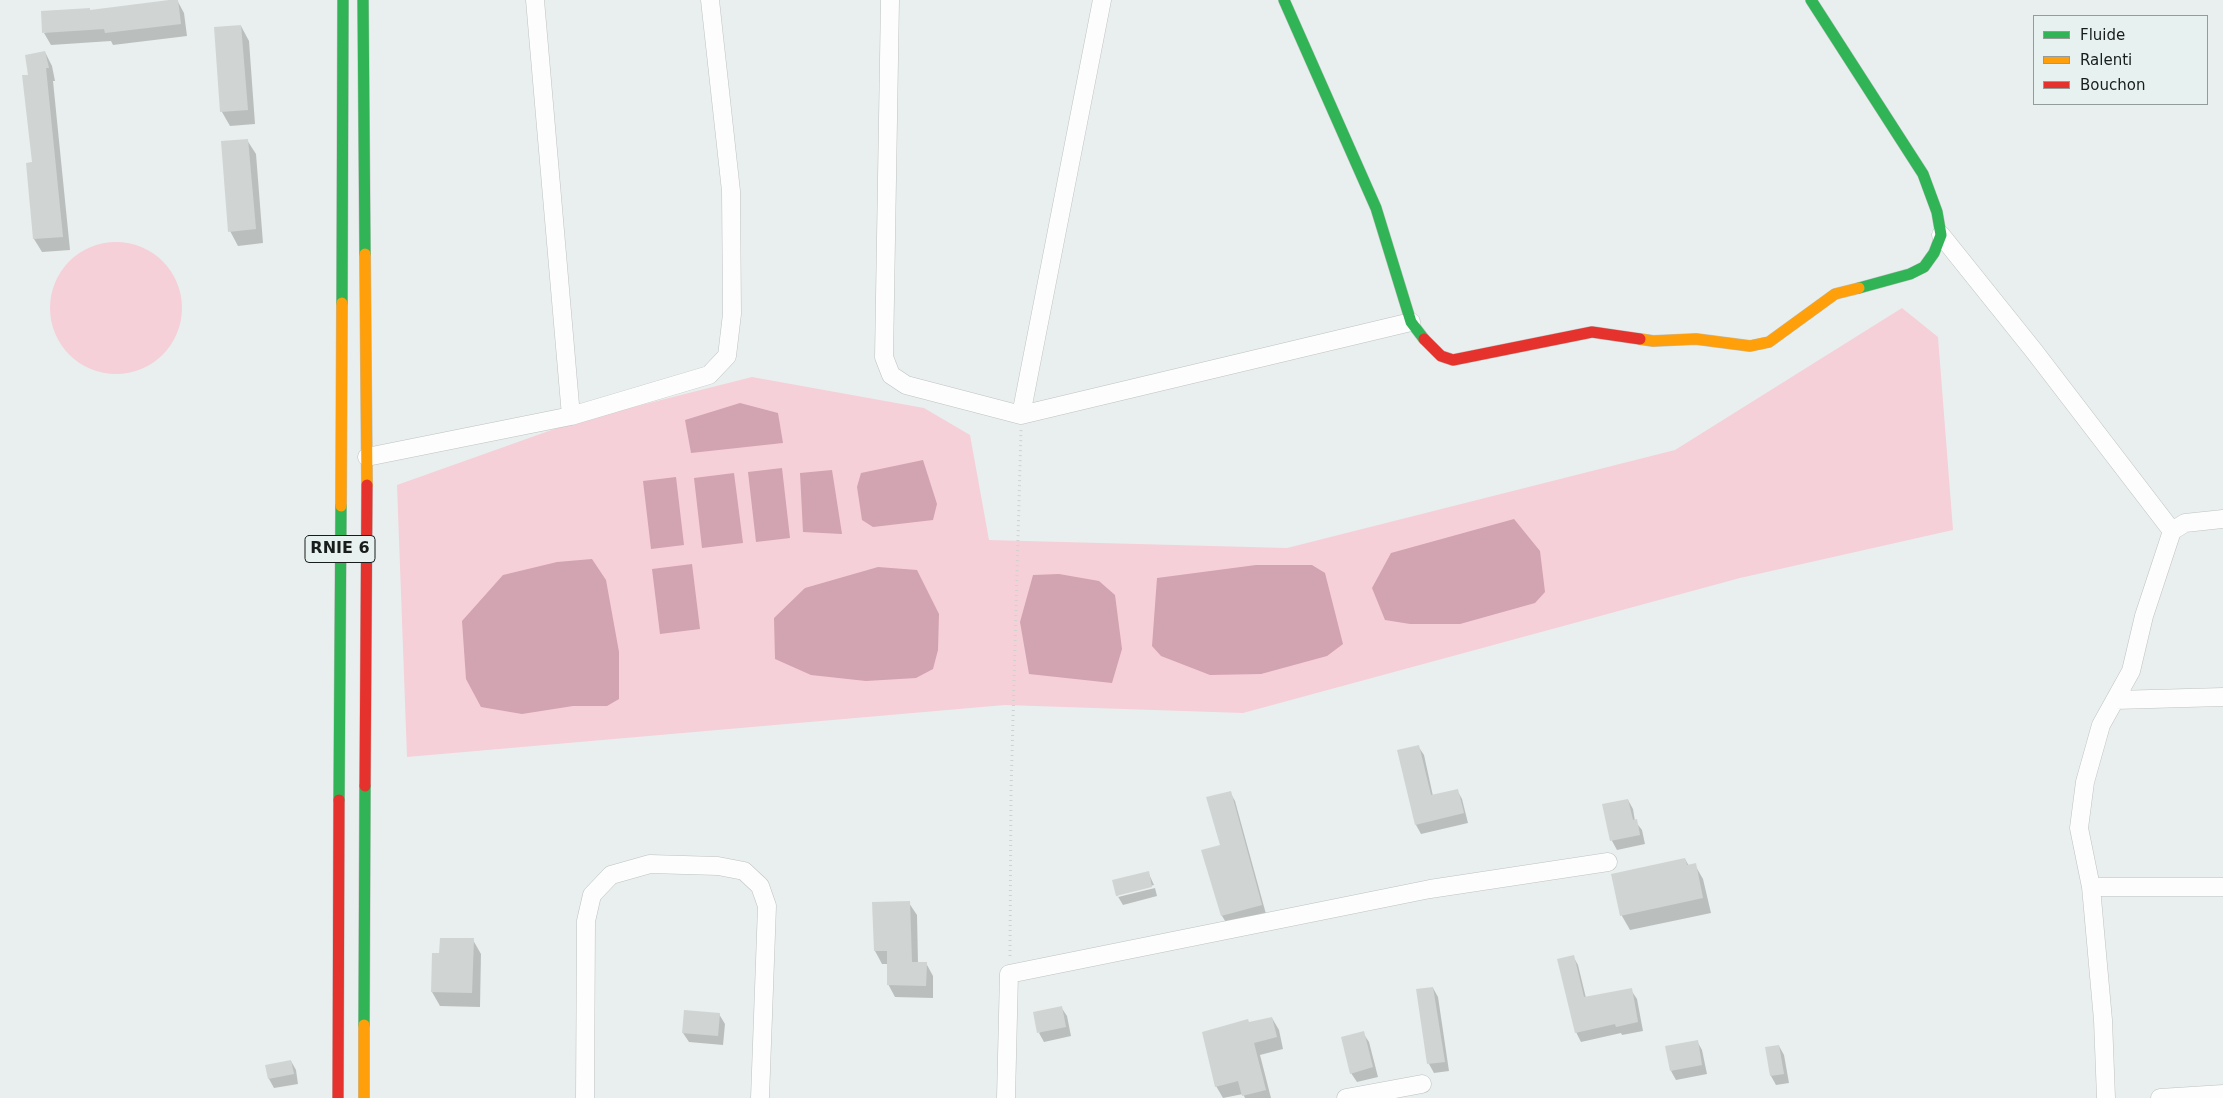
<!DOCTYPE html>
<style>
body{margin:0}
#map{position:relative;width:2223px;height:1098px;overflow:hidden;background:#e9efee;font-family:"DejaVu Sans",sans-serif}
canvas{display:block}
.legend{position:absolute;left:2033px;top:15px;width:175px;height:90px;box-sizing:border-box;background:#e7f1f0;border:1px solid #949c9b;margin:0;padding:6px 9px;list-style:none;font-size:15px;color:#181c1b}
.legend li{display:flex;align-items:center;gap:10px;height:25px}
.legend b{width:25px;border:1px solid #949c9b}
</style>
<div id="map">
<canvas width="2223" height="1098"></canvas>
<ul class="legend">
<li><b style="height:6px;background:#30b455"></b>Fluide</li>
<li><b style="height:6px;background:#ff9f0a"></b>Ralenti</li>
<li><b style="height:6px;background:#e5322d"></b>Bouchon</li>
</ul>
</div>
<script>
const c = document.querySelector('canvas').getContext('2d');
c.lineJoin = 'round';
function fill(path, color) {
  c.fillStyle = color;
  c.fill(path, 'evenodd');
}
function trace(path, color, width, dash) {
  c.strokeStyle = color;
  c.lineWidth = width;
  c.lineCap = dash ? 'butt' : 'round';
  c.setLineDash(dash || []);
  c.stroke(path);
}
function write(font, color, halo, rows, align = 'center') {
  c.font = font + ' "DejaVu Sans",sans-serif';
  c.lineWidth = 5;
  c.setLineDash([]);
  c.textBaseline = 'middle';
  c.strokeStyle = halo;
  c.fillStyle = color;
  for (const [text, x, y, turn = 0] of rows) {
    c.save();
    c.translate(x, y);
    c.rotate((+turn || 0) * Math.PI / 180);
    c.textAlign = isNaN(turn) ? turn : align;
    if (halo) c.strokeText(text, 0, 0);
    c.fillText(text, 0, 0);
    c.restore();
  }
}
fill(new Path2D(`
 M50 308a66 66 0 1 1 132 0a66 66 0 1 1-132 0Z
 M1902,308L1938,337L1953,530L1740,578L1243,713L1005,705L407,757L397,485L574,422L752,377L924,408L970,435L989,540L1287,548L1675,450Z`), '#f5d0d9');
fill(new Path2D(`
 M740,403L778,413L783,443L691,453L685,420Z
 M923,460L937,504L933,520L873,527L862,520L857,487L861,473Z
 M782,468L790,538L756,542L748,472Z
 M832,470L842,534L803,532L800,473Z
 M734,473L743,543L702,548L694,478Z
 M676,477L684,545L651,549L643,481Z
 M1514,519L1540,551L1545,592L1535,603L1460,624H1410L1385,620L1372,588L1391,553Z
 M592,559L606,580L619,652V699L607,706H573L522,714L481,707L466,679L462,621L503,575L557,562Z
 M692,564L700,629L660,634L652,569Z
 M1256,565H1312L1325,573L1343,644L1327,656L1261,674L1210,675L1161,656L1152,646L1157,578Z
 M878,567L917,570L939,614L938,650L933,669L916,678L866,681L811,675L775,659L774,618L805,588Z
 M1059,574L1099,581L1115,595L1122,649L1112,683L1029,674L1020,622L1033,575Z`), '#d2a3b0');
fill(new Path2D(`
 M177,0L184,13L187,36L113,45L111,41L51,45L44,33L90,11Z
 M241,26L249,41L255,124L230,126L222,112L216,28Z
 M45,52L52,66L55,81H53L70,250L42,252L34,239L30,76Z
 M247,140L256,154L263,243L238,246L230,231Z
 M1418,746L1424,755L1433,796L1457,790L1462,799L1468,823L1421,834L1416,825L1399,751Z
 M1230,792L1235,801L1266,914L1227,924L1222,916L1221,846Z
 M1628,800L1633,809L1635,821L1642,830L1645,844L1617,850L1612,841L1604,805Z
 M1685,859L1689,866L1695,865L1703,879L1711,913L1630,930L1622,916L1613,875Z
 M1148,872L1154,885L1118,894V897L1155,888L1157,896L1123,905L1117,895L1114,881Z
 M909,903L917,915L918,963H926L933,976V998L895,997L888,984V964H882L875,951L874,904Z
 M473,940L481,954L480,1007L440,1006L432,992L440,955Z
 M1573,956L1578,965L1586,998L1631,990L1637,999L1643,1031L1622,1035L1621,1033L1581,1042L1576,1032Z
 M1433,988L1438,997L1449,1071L1434,1073L1429,1064L1418,990Z
 M1061,1007L1067,1016L1071,1036L1044,1042L1039,1033Z
 M685,1012L719,1014L725,1024L723,1045L689,1042L683,1033Z
 M1272,1018L1279,1030L1283,1049L1260,1055L1271,1098H1245L1243,1094L1223,1098L1216,1086L1249,1023Z
 M1363,1033L1369,1042L1378,1077L1357,1082L1351,1073Z
 M1697,1041L1702,1050L1707,1074L1676,1080L1671,1071Z
 M1779,1046L1784,1055L1789,1083L1776,1085L1771,1076L1766,1048Z
 M291,1061L296,1070L298,1084L274,1088L269,1079L267,1066Z`), '#0003');
fill(new Path2D(`
 M169,0H178L181,24L105,33L104,29L42,33L41,11L90,8V10Z
 M241,25L248,110L220,112L214,27Z
 M45,51L49,68H46L63,237L33,239L26,163L32,162L22,75H28L25,55Z
 M248,139L256,229L228,232L221,141Z
 M1419,745L1431,795L1458,789L1464,813L1415,825L1397,750Z
 M1231,791L1262,905L1221,916L1201,850L1220,845L1206,797Z
 M1628,799L1633,820L1637,819L1640,835L1610,841L1602,804Z
 M1685,858L1687,865L1696,863L1703,898L1620,916L1611,874Z
 M1149,871L1152,887L1116,896L1112,880Z
 M910,901L912,962H927L926,986L887,985V951H874L872,902Z
 M440,938H474L472,993L431,992L432,953H439Z
 M1574,955L1584,997L1632,988L1638,1022L1616,1027L1615,1024L1575,1033L1557,959Z
 M1433,987L1445,1062L1427,1064L1416,989Z
 M1062,1006L1066,1027L1037,1033L1033,1012Z
 M684,1010L720,1013L718,1036L682,1033Z
 M1272,1017L1277,1037L1254,1043L1266,1090L1242,1096L1238,1081L1215,1087L1202,1032L1248,1019L1249,1022Z
 M1364,1031L1373,1067L1350,1074L1341,1037Z
 M1698,1040L1702,1065L1670,1071L1665,1046Z
 M1779,1045L1784,1074L1770,1076L1765,1047Z
 M291,1060L294,1074L268,1079L265,1065Z`), '#d0d5d4');
const street = new Path2D(`
 M535,0L571,416
 M890,0L884,357L891,375L906,385L1021,415L1411,322
 M1941,235L2034,351L2172,531
 M1021,415L1102,0
 M367,457L571,416L709,375L727,356L732,314L731,191L710,0
 M2115,700L2223,697
 M2091,887H2223
 M585,1098L586,921L592,895L611,875L650,864L718,866L744,871L760,886L767,906L760,1098
 M1006,1098L1009,974L1430,889L1608,862
 M1346,1098L1422,1084
 M2106,1098L2103,1020L2091,887L2079,828L2085,782L2101,725L2131,671L2144,616L2172,531L2185,523L2223,519
 M2160,1098L2223,1094`);
const fast = new Path2D(`
 M363,0L365,254
 M1284,0L1376,208L1411,322L1424,339
 M1811,0L1923,174L1937,212L1941,235L1934,253L1924,267L1910,274L1859,288
 M342,303L343,0
 M339,800L341,506
 M364,1025L365,786`);
const slow = new Path2D(`
 M365,254L367,485
 M1640,339L1653,341L1696,339L1750,346L1769,342L1835,294L1859,288
 M341,506L342,303
 M364,1098V1025`);
const jam = new Path2D(`
 M1424,339L1441,356L1453,360L1592,332L1640,339
 M365,786L367,485
 M338,1098L339,800`);
trace(street, '#bec2c1', 19);
trace(fast, '#bec2c1', 12);
trace(slow, '#bec2c1', 12);
trace(jam, '#bec2c1', 12);
trace(new Path2D(`
 M1010,956L1011,791L1021,430`), '#d0d2d2', 3, [1, 4]);
trace(street, '#fcfdfc', 18);
trace(fast, '#30b455', 11);
trace(slow, '#ff9f0a', 11);
trace(jam, '#e5322d', 11);
for (const [x, y, w] of [
 [340,549,70]
]) {
  const box = new Path2D();
  box.roundRect(x - w / 2, y - 13.5, w, 27, 4);
  c.fillStyle = '#e7f1f0';
  c.fill(box);
  trace(box, '#181c1b', 1);
}
write('bold 16px', '#181c1b', null, [
 ["RNIE 6",340,549]
]);
</script>
